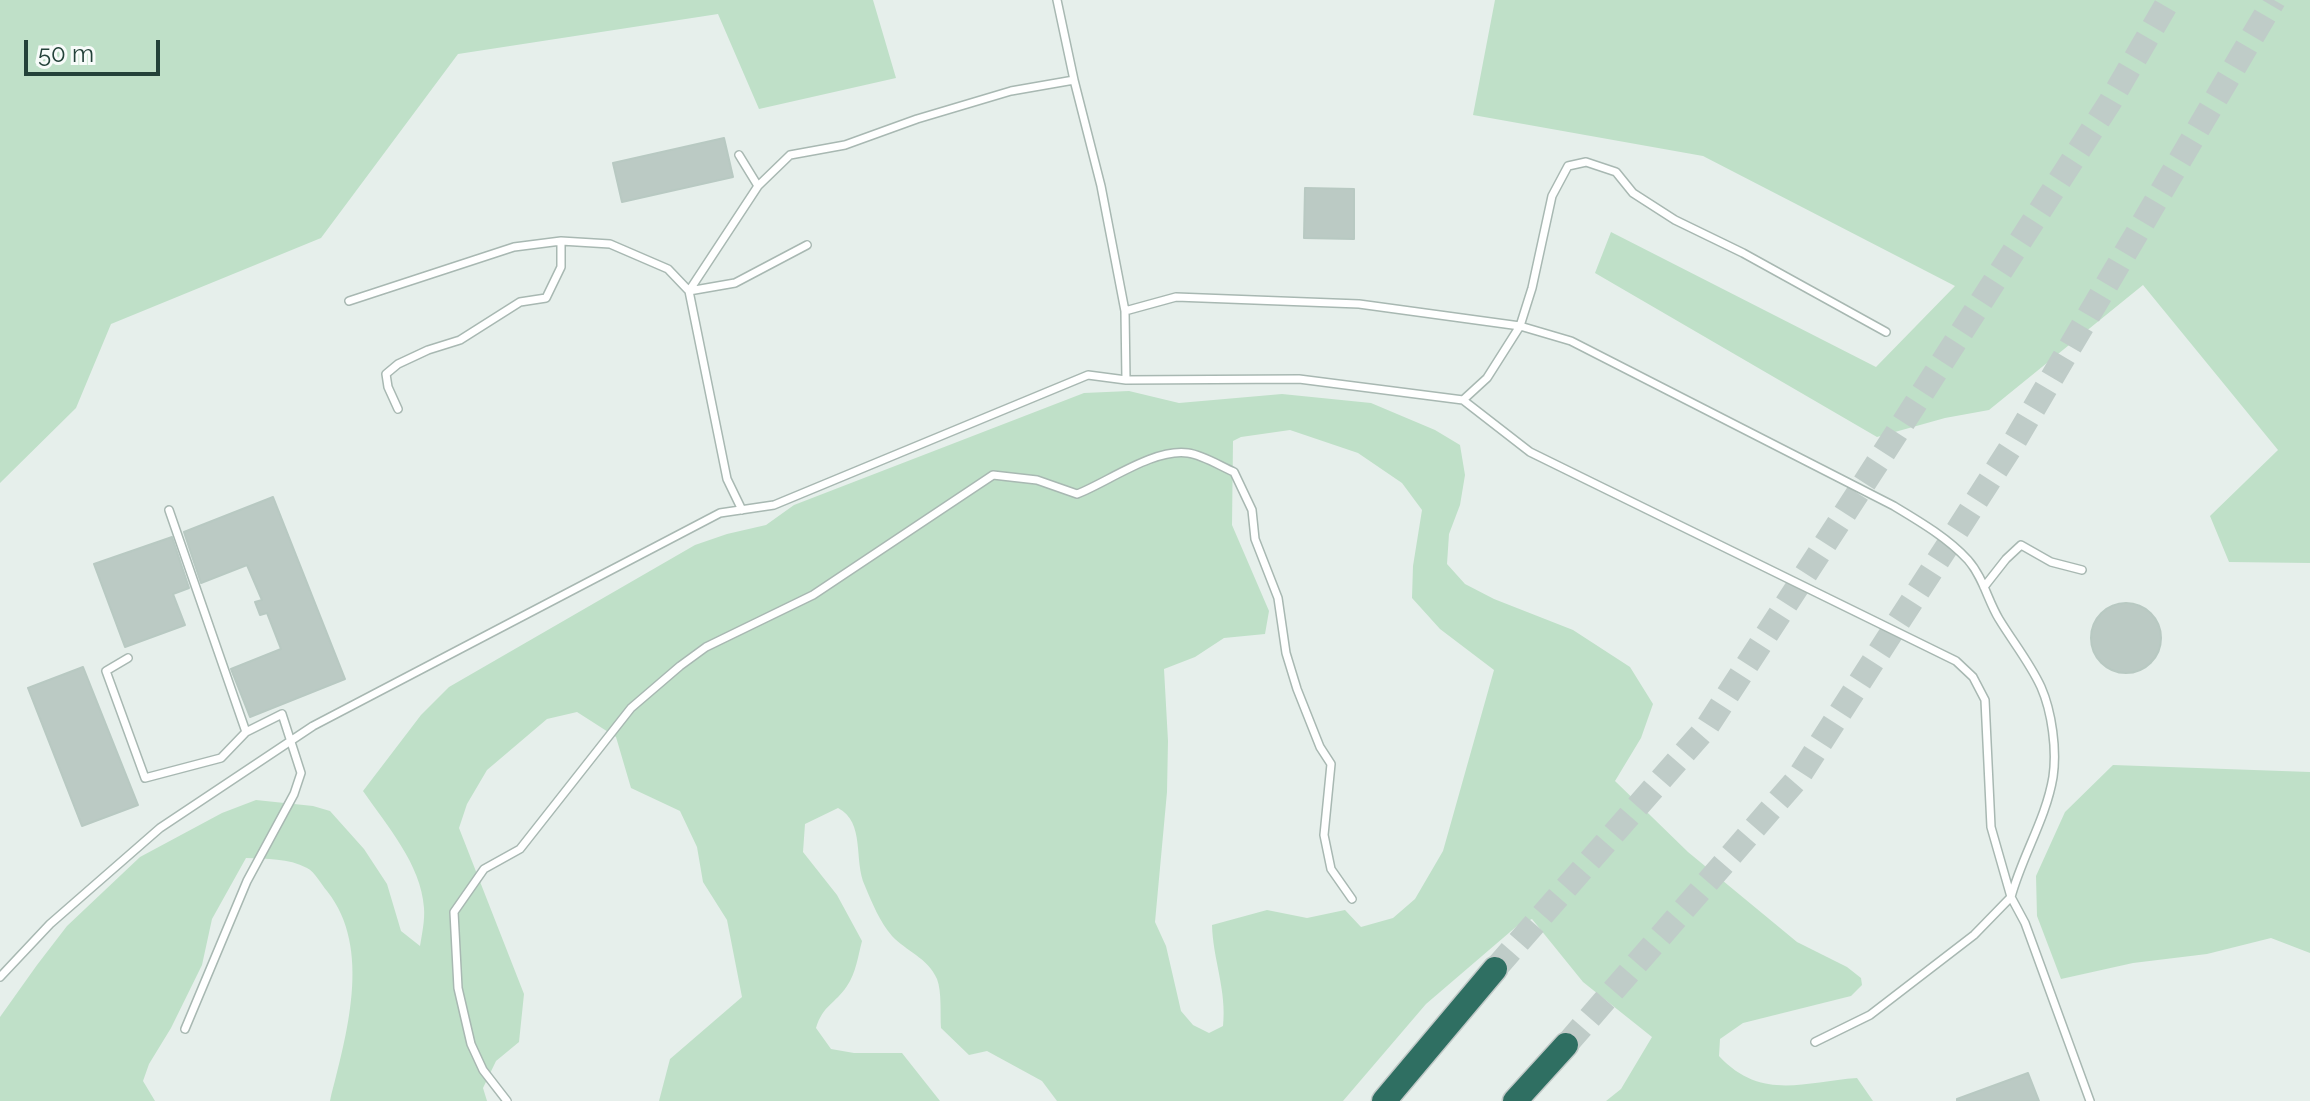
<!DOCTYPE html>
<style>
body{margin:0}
#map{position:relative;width:2310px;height:1101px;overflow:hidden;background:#e6efeb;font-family:Raleway,sans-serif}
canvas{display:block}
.scale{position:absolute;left:24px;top:40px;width:136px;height:36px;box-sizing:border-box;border:4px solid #24423a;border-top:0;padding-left:10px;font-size:24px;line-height:28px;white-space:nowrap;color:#24423a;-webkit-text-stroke:6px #f7fbf9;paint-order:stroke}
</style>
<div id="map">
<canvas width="2310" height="1101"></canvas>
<div class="scale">50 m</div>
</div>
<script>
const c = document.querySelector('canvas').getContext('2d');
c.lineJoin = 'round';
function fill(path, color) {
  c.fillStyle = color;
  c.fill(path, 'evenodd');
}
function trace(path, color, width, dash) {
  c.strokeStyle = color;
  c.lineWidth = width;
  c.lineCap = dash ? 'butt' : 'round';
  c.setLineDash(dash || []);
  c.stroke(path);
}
fill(new Path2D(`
 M0,0H873L896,78L759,109L718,14L458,54L321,238L111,324L76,408L0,483Z
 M1495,0H2310V563L2229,562L2210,516L2278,450L2143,285L1989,410L1945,418L1877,437L1595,273L1611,232L1876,367L1955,286L1703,156L1473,115Z
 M1129,391L1179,403L1282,394L1371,403L1435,430L1460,445L1465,475L1460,505L1449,534L1447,564L1465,584L1494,599L1573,630L1630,667L1653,704L1641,738L1615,781L1688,852L1797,942L1847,967L1861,978L1862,985L1851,996L1743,1023L1720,1039L1719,1056C1761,1101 1803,1082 1857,1078L1873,1101H1606L1621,1089L1652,1037L1583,982L1532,919L1517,926L1426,1004L1343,1101H1057L1042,1081L987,1051L969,1055L941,1028C940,1014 942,992 937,979C928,958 906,951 892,936C880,922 872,903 865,886C853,860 866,823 838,808L805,824L803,852L837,895L862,941C858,956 856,973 847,986C835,1004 823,1005 816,1028L831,1049L854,1053H902L940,1101H659L670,1059L742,997L727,920L703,882L697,847L680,811L631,788L616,737L577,712L547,719L487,770L467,804L459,828L524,994L519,1042L496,1061L483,1088L487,1101H330C346,1036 373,949 327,891C321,884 315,872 307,868C288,858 267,859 246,858L212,919L202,965L171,1028L149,1064L143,1081L155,1101H0V1017L37,965L67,926L140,857L222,813L256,800L313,806L330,811L364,849L387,884L401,931L420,946C422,934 425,920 424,908C421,864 387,826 363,791L421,715L449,687L695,545L727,534L766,525L794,505L1084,393ZM1290,430L1358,453L1402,483L1422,510L1413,566L1412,598L1440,629L1494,670L1443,851L1415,899L1393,918L1361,927L1345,910L1307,918L1267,910L1212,925C1213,960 1227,991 1223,1026L1209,1033L1193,1025L1181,1011L1166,946L1155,922L1167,792L1168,741L1164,669L1195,657L1224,638L1265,634L1269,611L1232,525L1233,441L1241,437Z
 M2113,765L2310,772V953L2271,938L2207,954L2133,963L2061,979L2037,916L2036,876L2065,812Z`), '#bfe0c8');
const building = new Path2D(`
 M724,138L733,177L622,202L613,163Z
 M1305,188L1354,189V239L1304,238Z
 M273,497L345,679L250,717L231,669L281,649L267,613L260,615L255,602L262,600L247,565L201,583L184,532Z
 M172,537L189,588L173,594L185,625L125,647L94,564Z
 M2091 638a35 35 0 1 1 70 0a35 35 0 1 1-70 0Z
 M83,667L138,805L82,826L28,688Z
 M2028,1073L2039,1101H1957V1099Z`);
fill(building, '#bbcac4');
trace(building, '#b8c9c2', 2);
trace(new Path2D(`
 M1495,969L1707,727L2110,102L2169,0
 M1566,1045L1798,778L2013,444L2274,0`), '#bfccc8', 24, [24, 12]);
const lane = new Path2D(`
 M1057,0L1074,80
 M739,155L758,186
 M349,301L514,247L561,241L610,244L668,269L689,291L735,283L807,245
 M1126,380L1125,311L1176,297L1359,304L1520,326L1532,288L1552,196L1568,166L1586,162L1616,172L1633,193L1675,220L1743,253L1886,332
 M1463,400L1530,452L1956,661L1973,677L1985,700L1991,827L2011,897L1974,935L1870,1015L1815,1042
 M398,409L388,387L386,374L398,364L428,350L460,340L520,302L546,298L561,267V241
 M169,510L246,732L282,714L301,773L294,794L247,881L185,1029
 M742,510L727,479L689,291L758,186L790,155L845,145L917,119L1011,91L1074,80L1101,186L1125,311
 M1984,587L2006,559L2021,545L2051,562L2082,570
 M128,658L106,671L145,778L221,758L246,732
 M0,977L50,924L160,828L313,726L720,513L774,505L1088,375L1126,380L1299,379L1463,400L1487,378L1520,326L1571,341L1894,506C1919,521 1948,538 1968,560C1983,577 1988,601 1999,619C2013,642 2030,663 2041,687C2052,712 2057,750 2053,777C2046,819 2022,856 2011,897L2025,923L2090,1101
 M507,1101L483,1070L471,1044L458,988L454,912L484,869L520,849L631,708L680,666L706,647L813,595L993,475L1037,480L1077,494C1108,482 1154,448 1188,453C1203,455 1220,466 1234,472L1252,510L1255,539L1278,598L1286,653L1297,689L1320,747L1331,764L1324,835L1331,869L1352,899`);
const highway = new Path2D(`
 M1384,1101L1495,969
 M1515,1101L1566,1045`);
trace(lane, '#a8b8b2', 10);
trace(highway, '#c2cac8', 27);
trace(lane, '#fff', 7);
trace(highway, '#2f6f62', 24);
</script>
